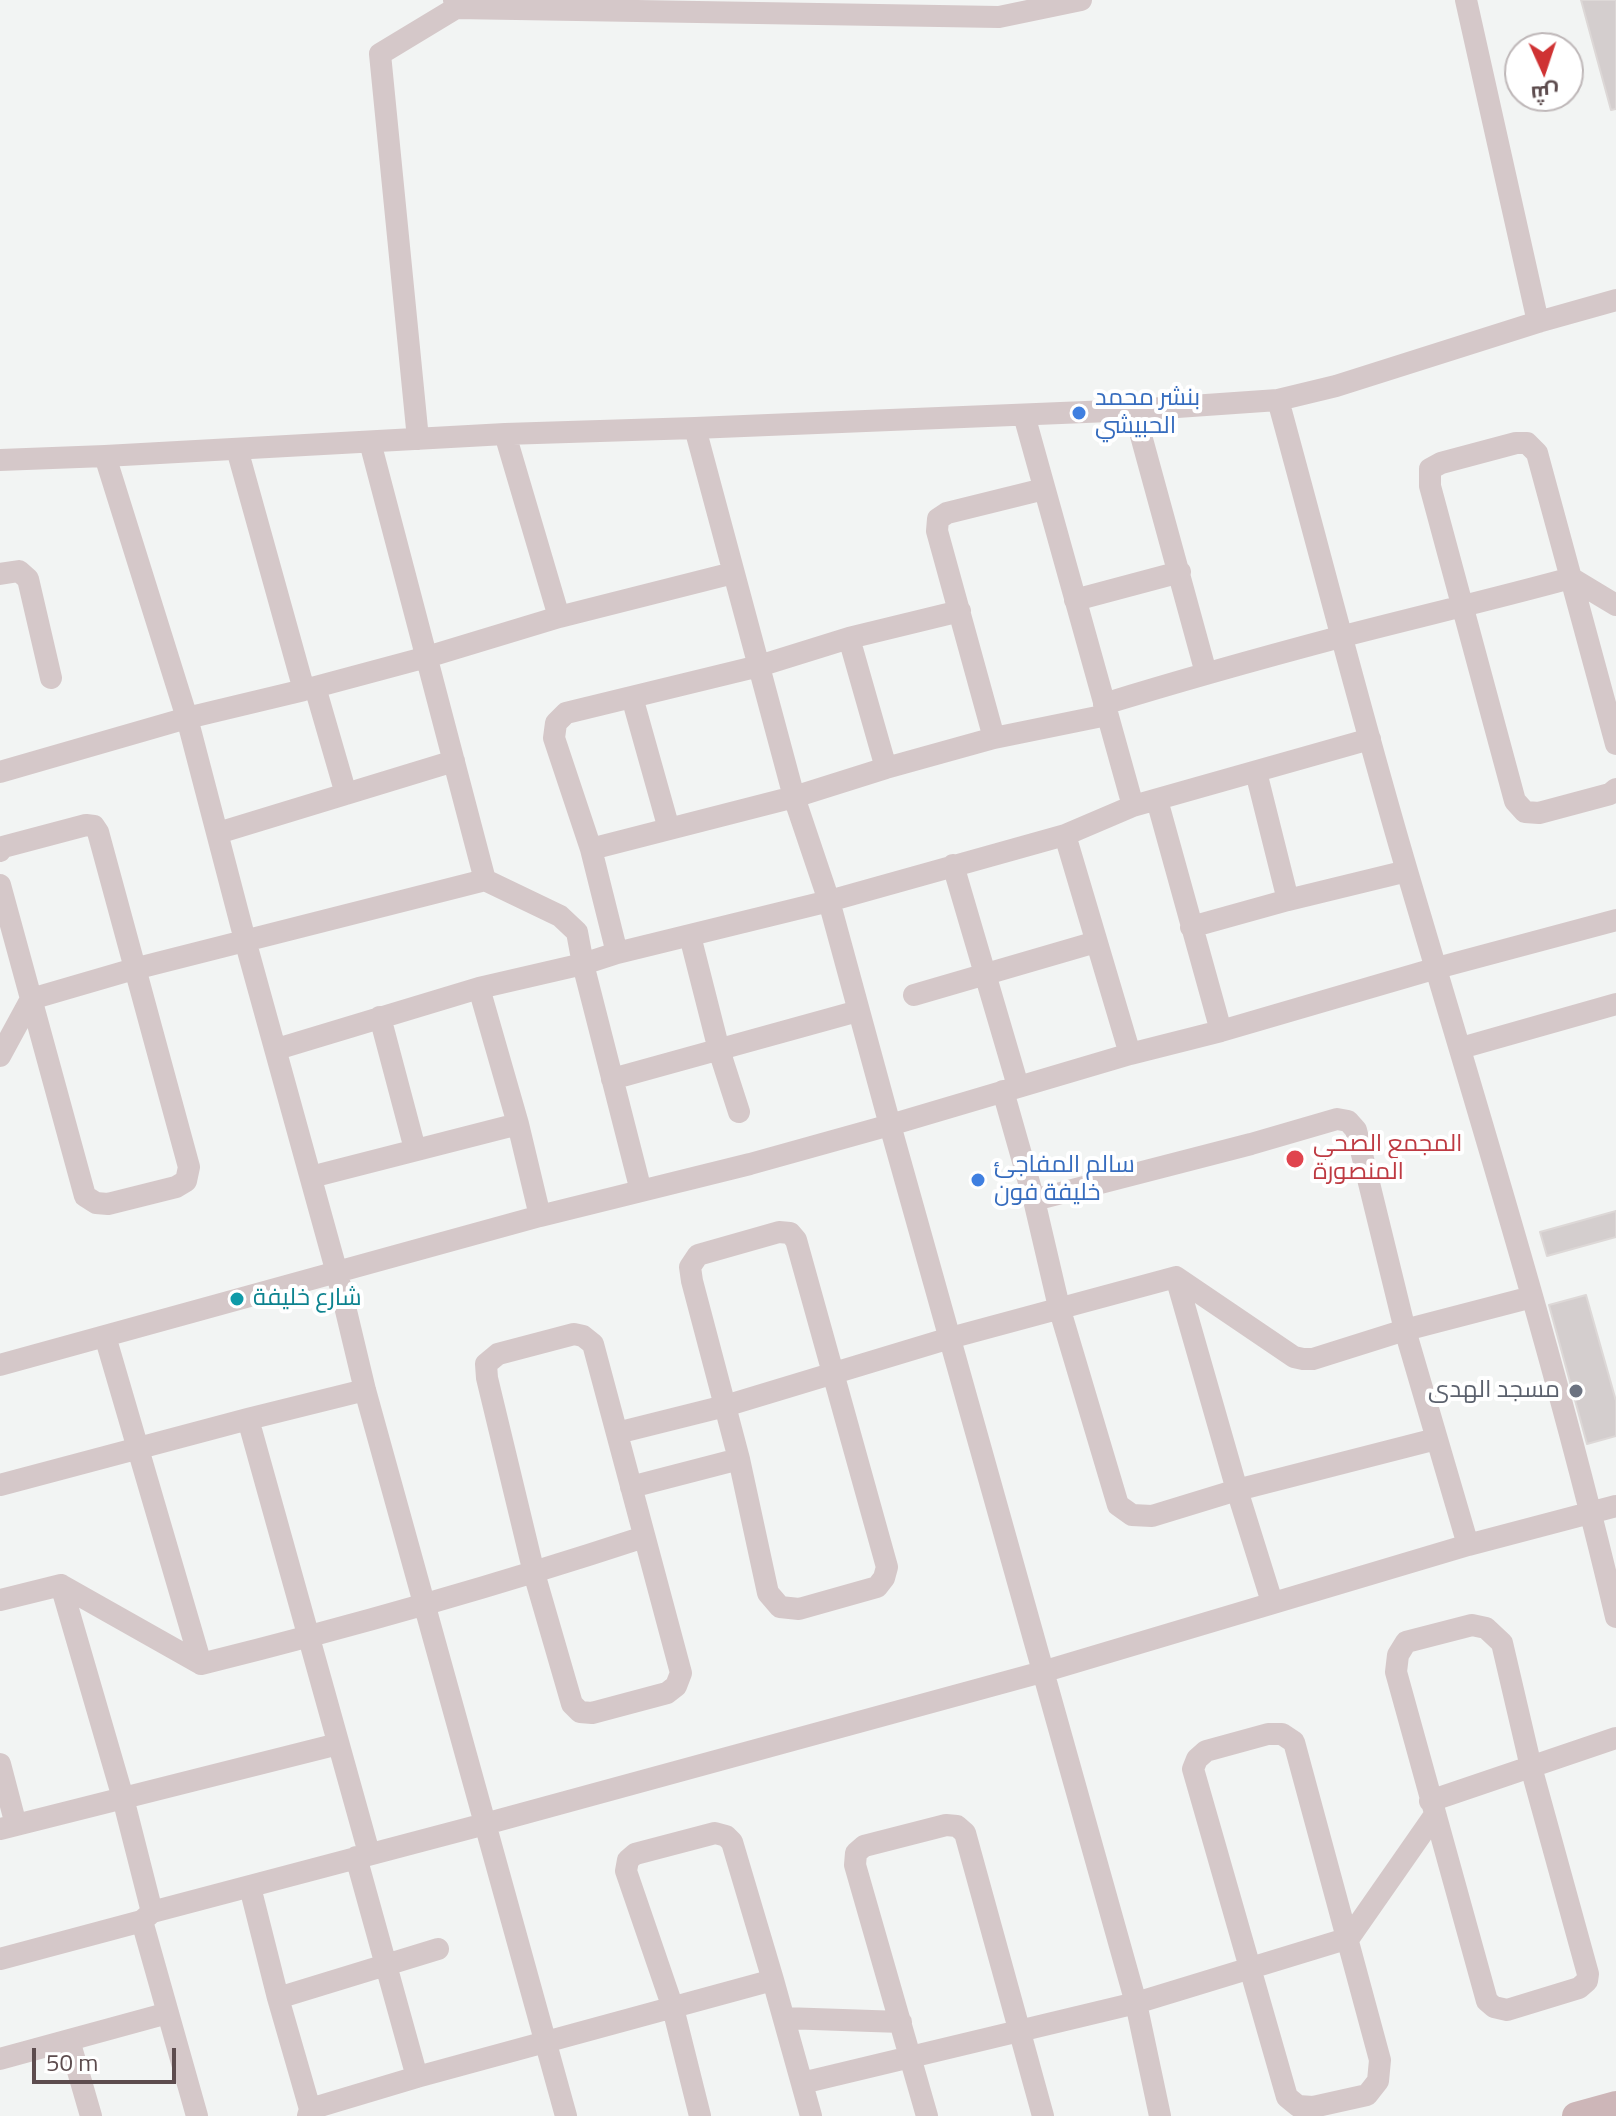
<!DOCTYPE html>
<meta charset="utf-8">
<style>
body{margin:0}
#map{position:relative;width:1616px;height:2116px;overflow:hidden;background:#f2f4f3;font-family:"Titillium Web",Cairo,sans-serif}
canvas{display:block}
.north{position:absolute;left:1504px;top:32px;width:80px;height:80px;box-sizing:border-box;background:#fff;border:2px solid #beb7b8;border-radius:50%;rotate:177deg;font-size:22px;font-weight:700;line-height:32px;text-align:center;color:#5d4c4e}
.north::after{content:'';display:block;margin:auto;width:28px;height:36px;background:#cf3233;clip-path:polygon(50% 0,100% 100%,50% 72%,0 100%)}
.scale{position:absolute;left:32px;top:2048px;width:144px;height:36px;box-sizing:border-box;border:4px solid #5d4c4e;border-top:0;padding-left:10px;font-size:24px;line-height:28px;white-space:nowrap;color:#5d4c4e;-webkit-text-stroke:6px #fff;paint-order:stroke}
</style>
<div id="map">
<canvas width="1616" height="2116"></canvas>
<div class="north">ش</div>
<div class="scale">50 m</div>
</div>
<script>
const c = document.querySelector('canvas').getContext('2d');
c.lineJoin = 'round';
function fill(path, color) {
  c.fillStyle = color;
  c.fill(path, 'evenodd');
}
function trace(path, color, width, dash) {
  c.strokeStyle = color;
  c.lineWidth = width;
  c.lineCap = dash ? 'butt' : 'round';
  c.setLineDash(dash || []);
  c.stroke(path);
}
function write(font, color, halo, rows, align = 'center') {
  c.font = font + ' "Titillium Web",Cairo,sans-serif';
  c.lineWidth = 8;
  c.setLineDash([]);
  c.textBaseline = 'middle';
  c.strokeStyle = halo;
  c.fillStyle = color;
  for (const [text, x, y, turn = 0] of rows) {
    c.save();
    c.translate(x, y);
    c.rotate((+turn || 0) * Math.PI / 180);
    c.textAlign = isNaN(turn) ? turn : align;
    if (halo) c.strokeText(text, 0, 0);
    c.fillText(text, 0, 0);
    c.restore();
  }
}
const building = new Path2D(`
 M1581,0H1616V109L1611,110Z
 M1616,1211V1237L1547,1256L1540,1232Z
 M1586,1295L1616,1401V1436L1587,1444L1549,1305Z`);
fill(building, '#d4cece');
trace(building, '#ddd8d7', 2);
trace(new Path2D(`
 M1466,0L1538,322
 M456,8L999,17L1081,0
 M1278,400C1321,557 1361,715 1407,871C1480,1119 1557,1365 1616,1617
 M1134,410L1206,673
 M1024,415L1133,806
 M695,428L794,797L829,901L890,1125L1136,2003L1160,2116
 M505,434L559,617
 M418,439L380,54L456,8L454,0
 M370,442L485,880
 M237,449L304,690
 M105,456L187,718L245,940L337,1273L365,1390L566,2116
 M0,460L105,456L505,434L695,428L1134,410L1278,400L1336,386L1538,322L1616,300
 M0,574L19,571L28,579L51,678
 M1075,600L1180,572
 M849,638L886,768
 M315,687L346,794
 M632,697L669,829
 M1104,704C1182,680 1261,658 1340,637C1417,617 1494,599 1571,578L1616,605
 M994,738L937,531L938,519L947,513L1044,489
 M1616,744L1537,453L1527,443H1516L1441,463L1430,469V486L1515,801L1525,812L1539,813L1610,794L1616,789
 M0,772L187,718L304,690L427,657L559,617L733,573
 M1256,772L1288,900
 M1157,800L1221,1031
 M218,833L454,761
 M591,849L794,797L886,768L994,738L1107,715
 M0,851L3,847L86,825L94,826L98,832L189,1167L186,1181L176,1187L108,1204L96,1203L85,1196L0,885
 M953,865L1018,1086
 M1191,927L1288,900L1407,871
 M690,936L719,1050L739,1112
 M617,953L591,849L554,738L556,723L566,713L759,666L849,638L960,611
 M479,988L518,1124L540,1216
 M914,995L1096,942
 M380,1017L415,1149
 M1461,1048L1616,1004
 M277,1049L479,988L583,964L617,953L829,901L1065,835
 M1130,1054L1065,835L1133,806L1370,739
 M0,1056L31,999L134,969L485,880L560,916L577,932L583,964L641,1191
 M612,1079L858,1011
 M1003,1091L1034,1200L1059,1307L1118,1505L1132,1515L1152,1516L1237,1490L1436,1439
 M311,1177L518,1124
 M1034,1200L1251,1144L1337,1119L1348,1121L1356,1130L1405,1330L1468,1545
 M779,1232L790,1233L796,1240L887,1567L884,1578L877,1587L799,1609L780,1607L768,1593L739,1459L692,1281L690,1267L698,1255Z
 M1176,1277L1237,1490L1272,1602
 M574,1334L583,1336L593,1344L681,1673L676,1686L667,1693L592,1713L580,1712L572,1704L534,1573L487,1378L486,1364L498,1354Z
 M105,1336L201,1664
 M0,1365L540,1216L750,1164L890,1125L1130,1054L1221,1031L1437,968L1616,920
 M248,1419L369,1853
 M617,1433L725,1406L950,1338L1176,1277L1294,1357L1303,1359H1313L1405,1330L1532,1297
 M0,1485L248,1419L365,1390
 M631,1487L739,1459
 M61,1585L123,1798L152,1912
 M0,1600L61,1585L201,1664C350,1627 498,1585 644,1537
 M1472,1625L1486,1628L1502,1643L1531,1767L1588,1974L1587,1981L1579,1988L1507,2010L1494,2007L1487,2001L1396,1672L1398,1655L1406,1642Z
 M1268,1734H1282L1294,1742L1380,2060L1378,2081L1367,2095L1313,2107L1298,2106L1287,2097L1193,1769L1197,1759L1206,1751Z
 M0,1764L16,1825
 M1430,1801L1616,1738
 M0,1829L338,1744
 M356,1857L417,2077
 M250,1887L278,1998L310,2109
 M142,1921L197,2116
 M0,1959L142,1921L152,1912L485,1824L1042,1672L1468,1545L1616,1506
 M278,1998L438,1949
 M784,2018L901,2022
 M69,2040L91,2116
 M0,2059L168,2013
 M802,2083L1136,2003L1349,1938L1434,1816
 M308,2116L310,2109L417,2077L773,1980
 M700,2116L673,2008L626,1871L628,1860L635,1854L715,1833L726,1836L732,1842L773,1980L811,2116
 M927,2116L855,1865L856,1853L864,1846L946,1825L957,1826L965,1833L1043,2116`), '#d5c8c9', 22);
trace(new Path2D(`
 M1576,2116L1616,2105`), '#cdb6b8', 28);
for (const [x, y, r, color] of [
 [1079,413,8,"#3f7fe0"],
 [1295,1159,10,"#e0444e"],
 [978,1180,8,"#3f7fe0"],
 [237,1299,8,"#0f9aa8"],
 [1576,1391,8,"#6b7280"]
]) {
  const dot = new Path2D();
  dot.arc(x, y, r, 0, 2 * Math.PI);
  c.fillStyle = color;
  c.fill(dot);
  trace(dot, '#fff', 3);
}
write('24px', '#366cbe', '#fff', [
 ["بنشر محمد",1095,399],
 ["الحبيشي",1095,427],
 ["سالم المفاجئ",994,1166],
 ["خليفة فون",994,1194]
], 'left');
write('24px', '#be3a42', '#fff', [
 ["المجمع الصحي",1313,1145],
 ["المنصورة",1313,1173]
], 'left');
write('24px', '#0d838f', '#fff', [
 ["شارع خليفة",253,1299]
], 'left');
write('24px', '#5b616d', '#fff', [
 ["مسجد الهدى",1560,1391]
], 'right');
</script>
